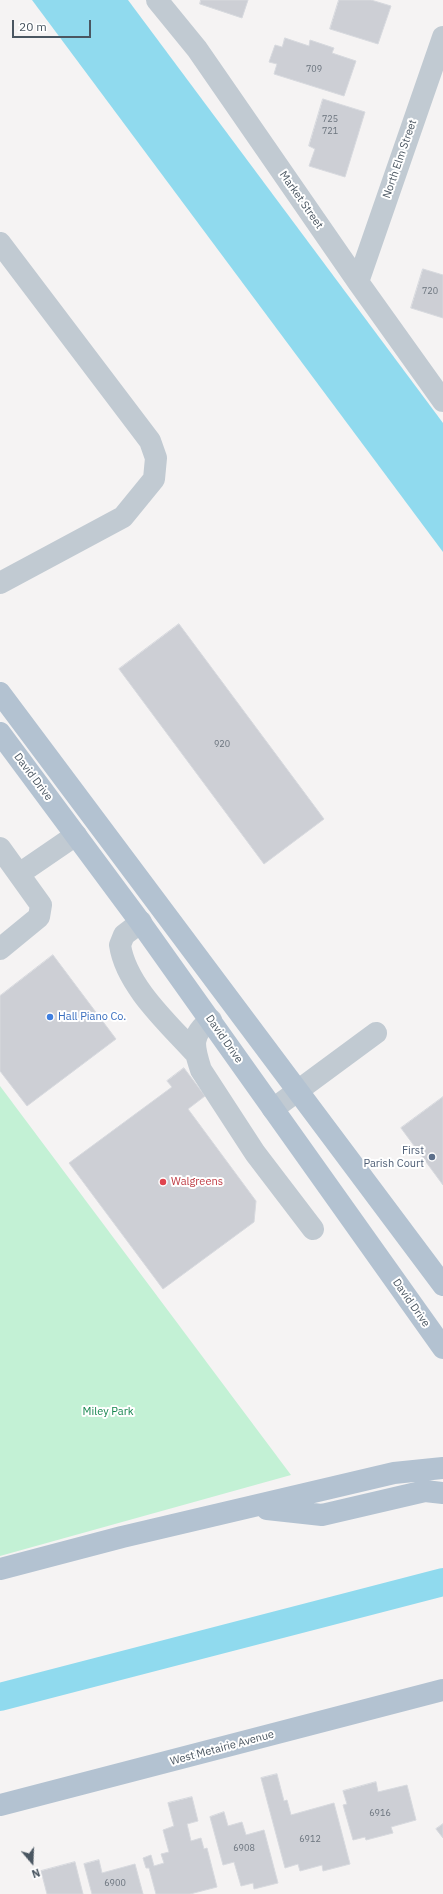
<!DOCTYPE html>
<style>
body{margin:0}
#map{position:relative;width:443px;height:1894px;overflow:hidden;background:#f5f3f3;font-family:"IBM Plex Sans",sans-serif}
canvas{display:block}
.north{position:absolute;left:12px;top:1842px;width:40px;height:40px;-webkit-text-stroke:3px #fff;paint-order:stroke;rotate:161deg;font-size:11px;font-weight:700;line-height:16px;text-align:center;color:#4a5661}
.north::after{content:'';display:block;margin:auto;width:14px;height:18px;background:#4a5661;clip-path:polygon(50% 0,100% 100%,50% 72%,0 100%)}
.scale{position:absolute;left:12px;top:20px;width:79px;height:18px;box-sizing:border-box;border:2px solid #4a5661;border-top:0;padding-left:5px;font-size:12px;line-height:14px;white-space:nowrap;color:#4a5661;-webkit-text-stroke:3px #fff;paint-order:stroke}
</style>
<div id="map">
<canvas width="443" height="1894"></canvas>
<div class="north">N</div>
<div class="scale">20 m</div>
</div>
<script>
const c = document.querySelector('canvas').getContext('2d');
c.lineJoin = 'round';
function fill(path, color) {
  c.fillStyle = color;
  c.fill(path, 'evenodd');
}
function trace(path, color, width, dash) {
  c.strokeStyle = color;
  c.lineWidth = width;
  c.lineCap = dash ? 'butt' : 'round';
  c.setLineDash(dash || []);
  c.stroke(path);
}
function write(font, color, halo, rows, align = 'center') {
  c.font = font + ' "IBM Plex Sans",sans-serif';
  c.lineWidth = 4;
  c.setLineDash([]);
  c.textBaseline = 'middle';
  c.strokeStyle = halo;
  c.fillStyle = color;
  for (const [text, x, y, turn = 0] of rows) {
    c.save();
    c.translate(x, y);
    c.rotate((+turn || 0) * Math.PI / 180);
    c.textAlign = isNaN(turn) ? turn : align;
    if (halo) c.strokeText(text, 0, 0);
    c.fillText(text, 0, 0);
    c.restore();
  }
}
fill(new Path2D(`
 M0,1086L291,1475L0,1556Z`), '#c3f1d5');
fill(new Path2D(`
 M32,0H128L443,423V552Z`), '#90daee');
trace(new Path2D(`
 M0,1697L443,1582`), '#90daee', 28);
const building = new Path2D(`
 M201,0H248L242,18L200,4Z
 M339,0H371L391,6L378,44L330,29Z
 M285,38L309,46L310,40L334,48L332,53L356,61L344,96L274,74L277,64L269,62L275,45L282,47Z
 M323,99L365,112L345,177L309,166L315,149L309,146Z
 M423,269L443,275V318L411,308Z
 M179,624L324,819L264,864L119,669Z
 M53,955L116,1039L27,1106L0,1071V996Z
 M184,1068L205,1096L188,1109L256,1201L254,1222L163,1289L69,1163L172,1087L167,1081Z
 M443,1097V1185L401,1128Z
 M277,1774L284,1801L287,1800L291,1815L334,1803L350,1864L323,1871L322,1865L300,1871L298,1864L285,1868L261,1778Z
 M376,1782L378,1792L407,1785L416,1820L391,1827L393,1833L366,1840L365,1837L353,1840L343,1805L347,1804L343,1791Z
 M192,1797L198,1821L187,1824L191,1841L201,1838L204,1849L207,1848L217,1887L190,1894H156L149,1868H146L143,1858L151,1855L154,1866L164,1863L161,1854L169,1852L163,1830L174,1826L168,1803Z
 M224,1812L228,1826L242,1822L246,1835L264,1830L278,1883L254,1889L253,1883L241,1886L234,1862L223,1865L210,1817Z
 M443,1824V1838L436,1829Z
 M99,1860L102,1873L135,1864L143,1894H92L84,1864Z
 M75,1862L83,1894H47L41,1871Z`);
fill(building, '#cdcfd5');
trace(building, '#d7d9de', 1);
trace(new Path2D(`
 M157,0L197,49L358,282L443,401
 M0,243L150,441L156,458L154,479L123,517L0,583
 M358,282L443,37
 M0,848L41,905L39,917L0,949
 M19,874L76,835
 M141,922L124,935L120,945C126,986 169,1024 196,1054
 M211,1020C189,1035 194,1048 201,1070L255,1153L313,1229
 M273,1109L376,1033`), '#c1cad2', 22);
trace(new Path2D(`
 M0,693L443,1285
 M0,733L138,919L443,1348
 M267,1509L322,1515L425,1491L443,1493
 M0,1569L122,1537L394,1473L443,1468
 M0,1805L443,1690`), '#b3c2d1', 22);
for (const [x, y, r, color] of [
 [50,1017,4,"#3f7fe0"],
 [432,1157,4,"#5c6f8a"],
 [163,1182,4,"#e0444e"]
]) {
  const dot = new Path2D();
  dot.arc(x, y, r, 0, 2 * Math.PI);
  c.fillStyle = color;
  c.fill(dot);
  trace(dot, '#fff', 1.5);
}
write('9px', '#6b747e', null, [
 ["709",314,69],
 ["725",330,119],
 ["721",330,131],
 ["720",430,291],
 ["920",222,744],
 ["6916",380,1813],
 ["6912",310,1839],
 ["6908",244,1848],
 ["6900",115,1883]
]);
write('11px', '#4a5661', '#fff', [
 ["North Elm Street",400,159,-71],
 ["Market Street",301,200,55],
 ["David Drive",33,777,53],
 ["David Drive",224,1039,55],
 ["David Drive",411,1303,55],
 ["West Metairie Avenue",222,1748,-15]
]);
write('11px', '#366cbe', '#fff', [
 ["Hall Piano Co.",58,1017]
], 'left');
write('11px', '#4e5e75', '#fff', [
 ["First",424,1151],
 ["Parish Court",424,1164]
], 'right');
write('11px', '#be3a42', '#fff', [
 ["Walgreens",171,1182]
], 'left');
write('11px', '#17864f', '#fff', [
 ["Miley Park",108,1412]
]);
</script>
